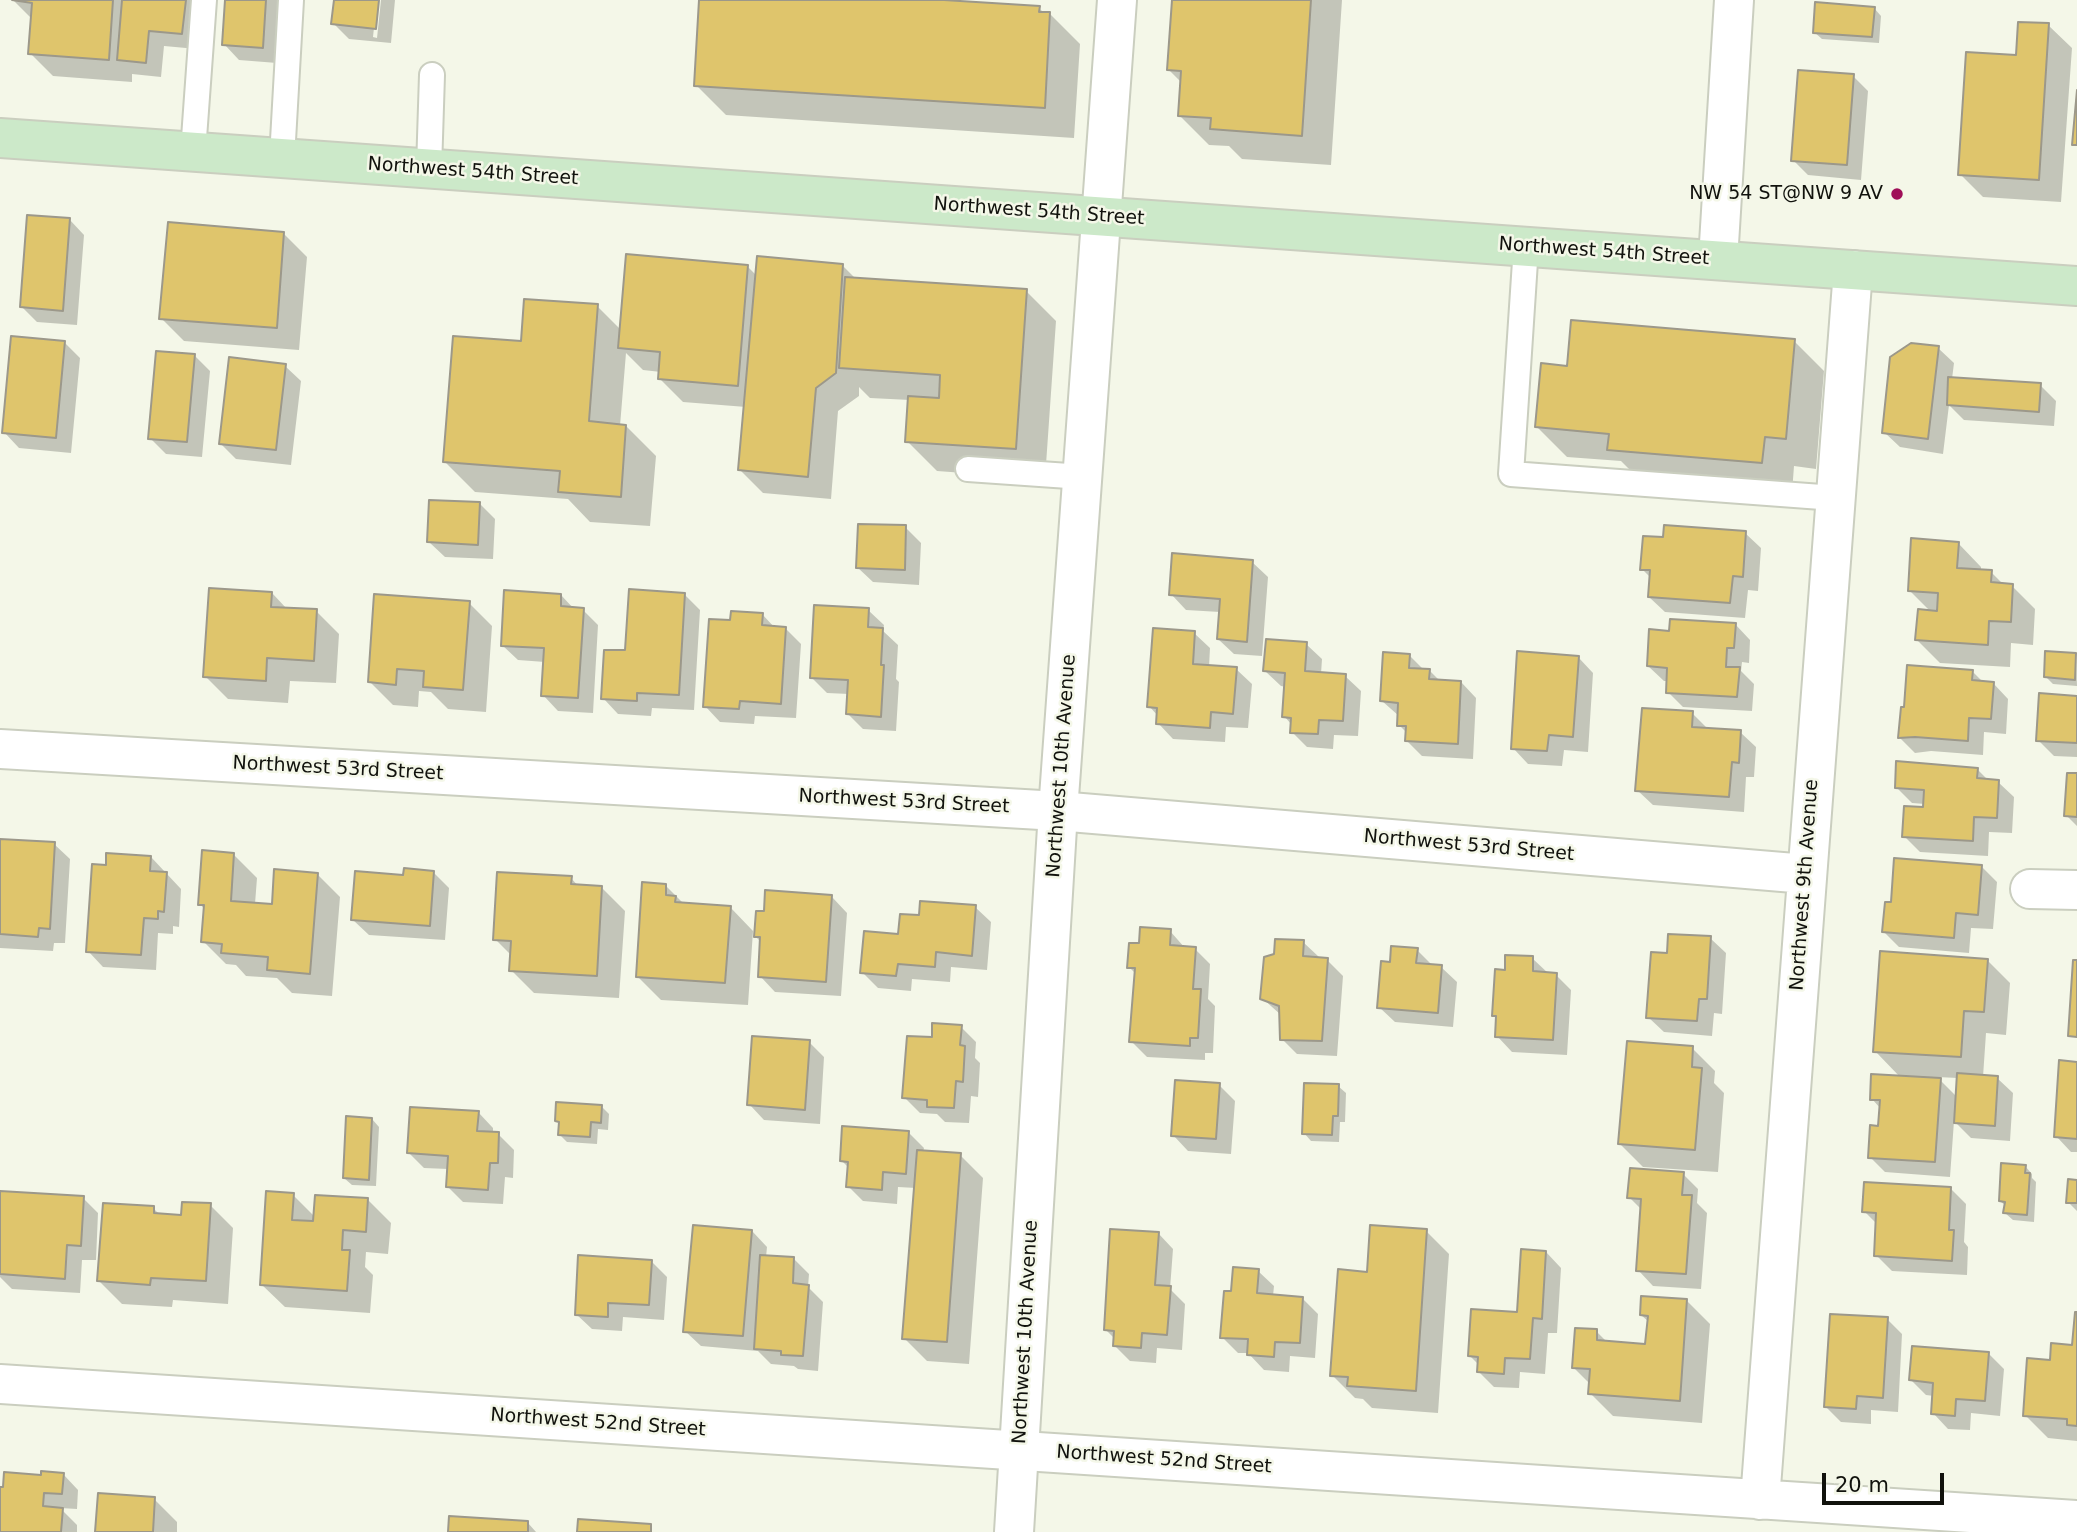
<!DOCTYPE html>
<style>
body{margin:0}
#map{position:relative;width:2077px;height:1532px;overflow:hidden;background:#f4f7e8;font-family:"DejaVu Sans",sans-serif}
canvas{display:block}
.scale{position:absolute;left:1822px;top:1473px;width:122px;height:32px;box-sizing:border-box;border:4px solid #11120d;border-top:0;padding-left:9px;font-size:21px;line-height:24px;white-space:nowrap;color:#11120d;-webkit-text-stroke:5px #f4f7e8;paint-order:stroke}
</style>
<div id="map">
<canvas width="2077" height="1532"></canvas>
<div class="scale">20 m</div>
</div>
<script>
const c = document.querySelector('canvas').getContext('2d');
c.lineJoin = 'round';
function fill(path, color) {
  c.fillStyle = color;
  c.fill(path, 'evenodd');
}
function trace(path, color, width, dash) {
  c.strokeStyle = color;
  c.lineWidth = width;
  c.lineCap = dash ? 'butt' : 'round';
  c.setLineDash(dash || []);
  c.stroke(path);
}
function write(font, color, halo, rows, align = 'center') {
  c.font = font + ' "DejaVu Sans",sans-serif';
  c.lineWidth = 5;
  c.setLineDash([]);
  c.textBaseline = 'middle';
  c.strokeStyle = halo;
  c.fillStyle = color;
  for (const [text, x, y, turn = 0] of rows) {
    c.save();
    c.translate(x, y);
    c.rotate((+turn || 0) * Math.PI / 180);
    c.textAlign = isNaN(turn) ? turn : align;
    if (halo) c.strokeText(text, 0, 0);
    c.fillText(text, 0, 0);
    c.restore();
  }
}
fill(new Path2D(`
 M13,0H202L197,49L164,46L161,77L132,74V82L53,76L30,53L32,19Z
 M227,0H282L277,63L239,60L224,44Z
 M336,0H377L373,37L377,38L381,0H395L391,43L349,39L333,23Z
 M701,0H917L1039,8L1045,14H1050L1080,44L1074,138L726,115L696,85Z
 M1173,0H1342L1331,165L1242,159L1229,146L1209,145L1179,115L1182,83L1169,70Z
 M1874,8L1881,16L1879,43L1822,39L1814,32Z
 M2048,25L2072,48L2061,202L1983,197L1960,174L2017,57Z
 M1853,76L1868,91L1861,180L1808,175L1793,160Z
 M69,219L84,235L77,325L37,322L22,307Z
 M284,234L307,257L299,350L184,341L161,318Z
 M842,265L856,279L1026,291L1056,321L1045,479L937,471L907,441L910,400L870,398L859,387V396L838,411L831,499L763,493L740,470L746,407L683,402L660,379L661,372L643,370L626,353L620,426H626L656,456L650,526L590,522L568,499L475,492L445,462L523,343L597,306L622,331L747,266L757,276Z
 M1794,341L1824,371L1816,469L1794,466L1792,493L1639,479L1621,461L1567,457L1537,427L1569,367Z
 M65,343L80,358L71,453L19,448L4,432Z
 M1938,348L1954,363L1952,379L2040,385L2056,401L2054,426L1964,420L1949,405L1943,454L1900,447L1884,432Z
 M195,356L210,371L202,457L166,454L150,438Z
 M285,366L301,381L291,465L236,459L221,444Z
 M479,503L495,519L493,559L445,557L429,542Z
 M905,527L921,543L919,585L873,582L857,567Z
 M1745,533L1761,548L1758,591L1748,590L1745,618L1665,612L1649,597L1651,578L1642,569L1665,539Z
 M1958,543L1981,567V571L1991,572L2004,585L2012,586L2035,609L2033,645L2011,643L2010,667L1940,663L1917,640L1931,612L1910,591Z
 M1252,562L1268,577L1262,656L1234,654L1218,639L1220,612L1186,610L1171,594Z
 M272,593L287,609L316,611L339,634L336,683L290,681L288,703L228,699L205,676Z
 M561,595L574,609L583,610L598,625L593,713L558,711L543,695L545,662L518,660L502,645Z
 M685,595L700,610L694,710L652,708L651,716L618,714L603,698L626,652Z
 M469,603L492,626L486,712L448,709L431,692L419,691L418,707L393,705L370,682Z
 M868,610L884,625L883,631L898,645L896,679L899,682L896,731L863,729L848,714L849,694L827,693L811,677Z
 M762,614L775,628H785L801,644L796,718L755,716L754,724L720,722L705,706L732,622Z
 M1735,624L1750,640L1749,663L1742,662L1741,671L1754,684L1752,711L1683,707L1668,692V681H1664L1648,666L1671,633Z
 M1194,633L1210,648L1209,667L1236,669L1252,684L1248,728L1226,727L1225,742L1173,739L1158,723V716L1149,706Z
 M1306,644L1322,659L1321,674L1345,676L1361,691L1358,736L1334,735L1333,749L1307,747L1292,732V725L1284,716L1286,687L1281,686L1265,671Z
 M1409,655L1424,670H1429L1440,681L1461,682L1476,698L1473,759L1422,756L1407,741V733L1399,725V716L1382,701Z
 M2076,655L2077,686L2053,684L2046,677Z
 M1578,657L1593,673L1588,752L1564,750L1562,766L1528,764L1513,748Z
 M1973,672L1984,683H1993L2008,699L2006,734L1984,732L1983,755L1931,751L1915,753L1900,738Z
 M2077,697V757L2054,756L2038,740Z
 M1692,713L1707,728L1740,732L1756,747L1754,777H1746L1744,812L1653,805L1637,790Z
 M1977,769L1989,781L1998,782L2014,797L2012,833L1989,832L1988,856L1920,852L1904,836L1924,809L1925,804L1912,803L1896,787Z
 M2077,775V826L2066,815Z
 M0,841L54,844L70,859L65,943H54L53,951L0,948Z
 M234,855L257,878L255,904L273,906L317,874L340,897L332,996L292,993L277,978L246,976L236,965L226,964L203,941L205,910L200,904Z
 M151,857L181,889L179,927L173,926V934L158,933L156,970L103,967L88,951L107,866Z
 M1982,867L1997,882L1993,929L1971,928L1969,953L1899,947L1884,932L1892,903Z
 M433,872L449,888L445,940L369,935L353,920L405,877Z
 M571,878L579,887L602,888L625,911L619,998L534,993L511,970L512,956L495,939Z
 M666,886L684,904L730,907L753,931L748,1005L661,1000L638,977Z
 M832,897L847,913L841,996L775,992L760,976L762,943L756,937L765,913Z
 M975,907L991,922L987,970L951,967L950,982L912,979L911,991L878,988L862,972L921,917Z
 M1170,931L1185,948L1195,949L1210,964L1208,999L1215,1006L1213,1053H1205V1060L1147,1057L1131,1041L1136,974L1129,967L1141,945Z
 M1710,938L1726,953L1722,1014L1714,1013L1712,1036L1664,1032L1648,1017L1669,955Z
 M1303,942L1319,957L1327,960L1343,976L1337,1056L1297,1054L1282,1039L1281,1015L1262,998Z
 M1417,950L1433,966L1441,967L1457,982L1453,1027L1395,1022L1379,1007Z
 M1532,958L1549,974L1556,975L1571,990L1567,1055L1512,1052L1497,1036L1498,1019L1494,1016L1506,972Z
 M1987,960L2010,983L2006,1035L1986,1033L1983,1077L1997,1078L2013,1093L2010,1141L1971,1138L1954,1121L1950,1177L1885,1172L1870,1157L1880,1128L1881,1109L1872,1099L1901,1078L1875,1051ZM1937,1077L1958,1078L1957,1097Z
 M961,1027L976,1042L975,1058L980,1063L978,1097L971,1096L969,1123L945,1122L937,1114L920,1113L904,1097L933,1039Z
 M809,1042L824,1057L820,1124L764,1120L749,1104Z
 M1692,1048L1715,1071L1714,1083L1724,1093L1718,1172L1643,1167L1620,1144Z
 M2077,1063V1152H2071L2056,1136Z
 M1219,1085L1235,1101L1231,1154L1188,1151L1173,1135Z
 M1338,1086L1346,1093L1345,1122H1340L1339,1142L1311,1141L1304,1133Z
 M601,1106L609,1114L608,1130L598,1129L597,1144L567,1142L560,1135V1124L557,1121Z
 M478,1112L493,1128V1134H498L514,1150L513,1178L505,1177L503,1204L463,1202L447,1186L448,1169L424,1168L409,1153Z
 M372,1119L379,1127L376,1186L352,1185L344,1178Z
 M908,1132L924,1148L923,1152L960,1155L983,1178L969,1364L927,1361L904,1338L916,1188L898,1187L897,1204L863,1201L848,1186L849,1168L842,1161Z
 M2025,1166L2032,1174V1178L2036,1182L2034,1222L2013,1220L2005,1213L2006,1206L2000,1201Z
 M1683,1174L1698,1189L1697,1203L1707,1213L1701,1289L1653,1286L1638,1270L1642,1210L1629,1197Z
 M2077,1182V1211L2068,1202Z
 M1950,1188L1966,1204L1964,1242L1968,1247L1967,1275L1892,1271L1876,1255L1878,1225L1864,1211Z
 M293,1195L315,1217L368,1200L391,1223L388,1254L366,1252L365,1267L373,1275L370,1313L285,1307L261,1284Z
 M83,1198L98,1213L96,1260H82L80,1293L12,1289L0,1277V1221Z
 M210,1205L233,1228L228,1304L173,1300L172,1307L122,1304L99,1281L153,1208L161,1216L183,1217Z
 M752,1231L767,1247L766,1257L794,1259L809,1274L808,1287L823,1302L818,1371L798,1369L794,1366L771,1364L758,1351L701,1346L685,1331Z
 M1426,1231L1449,1254L1438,1413L1372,1408L1363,1399L1355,1398L1332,1375L1369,1274Z
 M1158,1233L1173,1249L1170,1289L1185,1304L1182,1350L1157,1348L1156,1363L1130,1361L1115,1346V1339L1106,1330Z
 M1546,1252L1561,1268L1557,1333H1548L1545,1374L1520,1372L1519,1388L1494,1387L1479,1372V1365L1470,1356L1518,1314Z
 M651,1261L667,1277L664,1320L623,1317L622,1331L592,1329L576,1314Z
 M1258,1271L1274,1286L1273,1296L1303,1299L1318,1314L1315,1358L1290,1356L1289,1372L1264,1370L1248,1353H1238L1222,1337L1233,1293Z
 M1687,1301L1710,1324L1702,1423L1613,1416L1590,1393V1384L1573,1367L1596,1331L1608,1343L1647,1346L1649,1322L1641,1315Z
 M2077,1314V1441L2048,1438L2025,1415L2052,1362L2074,1346Z
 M1887,1319L1902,1334L1898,1412L1871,1410V1424L1841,1422L1826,1407Z
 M1989,1354L2004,1369L2000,1416L1971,1413L1970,1430L1948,1429L1933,1413L1934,1396L1926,1395L1911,1380Z
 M63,1474L78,1490L77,1509L60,1508L77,1525V1532H0V1499L43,1477Z
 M154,1499L177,1522V1532H97Z
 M528,1523L536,1532H450Z`), '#0003');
const building = new Path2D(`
 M12,0H113L109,60L28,54L32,3Z
 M122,0H186L182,34L149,31L146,63L117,60Z
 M225,0H266L263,48L222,45Z
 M334,0H379L376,29L331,24Z
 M699,0H944L1040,6L1039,12H1050L1045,108L694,86Z
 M1172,0H1311L1302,136L1210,129L1211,118L1178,116L1181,71L1167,70Z
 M1815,2L1875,7L1872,37L1813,33Z
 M2018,22L2049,23L2039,180L1958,175L1966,52L2016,55Z
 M1798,70L1854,74L1847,165L1791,161Z
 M2077,90V145H2072Z
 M27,215L70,218L63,311L20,307Z
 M168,222L284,232L277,328L159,319Z
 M626,254L748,265L738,386L658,379L660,352L618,348Z
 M757,256L843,264L836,373L816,388L808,477L738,470Z
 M845,277L1027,289L1016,449L905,442L908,396L939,398L940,375L839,368Z
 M524,299L598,304L589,421L626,425L621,497L558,492L560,471L443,462L453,336L521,341Z
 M1571,320L1795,339L1786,439L1765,437L1762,463L1607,450L1609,434L1535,427L1541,363L1567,366Z
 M11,336L65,341L56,438L2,433Z
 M1911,343L1939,346L1928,439L1882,433L1890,357Z
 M156,351L195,354L187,442L148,439Z
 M229,357L286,364L276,450L219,444Z
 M1948,377L2041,383L2039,412L1947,405Z
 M429,500L480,502L478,545L427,542Z
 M858,524L906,525L905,570L856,568Z
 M1664,525L1746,531L1743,577L1733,576L1730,603L1648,597L1650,570H1640L1643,536L1663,537Z
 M1911,538L1959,542L1957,568L1992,570L1991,582L2013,584L2011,622L1989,621L1988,645L1915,640L1918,609L1937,611L1938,593L1908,591Z
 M1172,553L1253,560L1247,642L1217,639L1220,599L1169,595Z
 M209,588L272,592L271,607L317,609L314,661L267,658L266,681L203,677Z
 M629,589L685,593L679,695L637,693V701L601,699L604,650H625Z
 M504,590L561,594V606L584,608L578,698L541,696L544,648L501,646Z
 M374,594L470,601L463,690L423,687L424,671L397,669L396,685L368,682Z
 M814,605L869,608L868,627L883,628L881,665H884L881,717L846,714L848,680L810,678Z
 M731,611L763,613L762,625L786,627L781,704L740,701L739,709L703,707L709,619L730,620Z
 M1670,619L1736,623L1734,648H1727L1726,667H1740L1737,697L1666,693L1667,668L1647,666L1649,629L1669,631Z
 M1153,628L1195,631L1193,664L1237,667L1233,714L1211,712L1210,728L1156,724L1157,708L1147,707Z
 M1266,639L1307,642L1305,671L1346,674L1343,721L1319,720L1318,734L1290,733L1291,718L1282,717L1285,673L1263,671Z
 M1517,651L1579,656L1573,737L1549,735L1547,751L1511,749Z
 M2045,651L2076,653L2075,680L2044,677Z
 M1383,652L1410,654L1409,668L1430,669L1429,679L1461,681L1458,744L1405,741L1406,726H1397L1398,703L1380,701Z
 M1907,665L1973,670L1972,680L1994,682L1991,719L1969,718L1968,741L1915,737L1898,738L1901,707H1904Z
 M2039,693L2077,696V743L2036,741Z
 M1642,708L1693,711L1692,727L1741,730L1739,763L1732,762L1729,797L1635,791Z
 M1896,761L1978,768L1977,778L1999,780L1997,818L1974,817L1973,841L1902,837L1904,806L1923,807L1924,790L1895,788Z
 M2067,773H2077V817L2064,816Z
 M0,839L55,842L50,929L39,928L38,937L0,934Z
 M202,850L234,853L231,901L272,904L274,869L318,873L310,974L267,970L268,957L221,953L222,944L201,942L204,905H198Z
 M106,853L151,856L150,871L167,872L164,912L158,911V919L144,918L141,955L86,952L92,864L106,865Z
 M1894,858L1982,865L1978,915L1956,913L1954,938L1882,932L1885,902H1891Z
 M404,868L434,871L430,926L351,920L355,871L403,875Z
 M497,872L572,876L571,884L602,886L597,976L509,971L511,941L493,940Z
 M642,882L666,884V895L676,896L675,902L731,906L725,983L636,977Z
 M765,890L832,895L826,982L758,977L760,937H754L756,911H764Z
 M920,901L976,905L972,956L936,952L935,967L898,964L896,976L860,973L864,931L898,934L900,914L919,915Z
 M1140,927L1171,929L1170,945L1196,947L1193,989H1201L1198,1038H1190V1046L1129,1042L1135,968H1127L1129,943H1139Z
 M1668,934L1711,936L1707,999H1699L1697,1021L1646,1018L1651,952L1667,953Z
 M1275,939L1304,940L1303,956L1328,958L1322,1041L1280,1040L1279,1006L1260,999L1264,957L1274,954Z
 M1391,946L1418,948L1416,963L1442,965L1438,1013L1377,1008L1381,961L1390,962Z
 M1880,951L1988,959L1984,1012L1964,1011L1961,1057L1873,1052Z
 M1505,955L1533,956V971L1557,973L1553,1040L1495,1037L1496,1016H1492L1495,969L1505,970Z
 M2073,960H2077V1037L2068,1036Z
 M932,1023L962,1025L960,1045L965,1046L963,1082L956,1081L954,1108L927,1107V1100L902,1098L907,1036L932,1037Z
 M752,1036L810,1040L805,1110L747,1105Z
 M1627,1041L1693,1046L1692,1067L1702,1068L1695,1150L1618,1144Z
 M2059,1060L2077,1062V1139L2054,1137Z
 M1957,1073L1998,1076L1995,1126L1954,1123Z
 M1871,1074L1941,1078L1935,1162L1868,1158L1870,1125L1878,1126L1880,1100H1870Z
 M1175,1080L1220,1083L1216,1139L1171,1136Z
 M1304,1083L1339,1084L1338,1116H1333L1332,1135L1302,1134Z
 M556,1102L602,1105L601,1123L591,1122L590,1137L558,1135L559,1122L555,1121Z
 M410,1107L479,1111L477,1131L499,1132L498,1163H490L488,1190L446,1187L448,1156L407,1153Z
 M346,1116L372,1118L369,1180L343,1178Z
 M842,1126L909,1131L906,1174L883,1172L882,1190L846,1187L848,1162L840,1161Z
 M917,1150L961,1153L947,1342L902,1339Z
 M2001,1163L2026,1165L2025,1173H2030L2027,1215L2003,1213L2005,1202L1999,1201Z
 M1630,1168L1684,1172L1682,1195H1692L1686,1274L1636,1271L1641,1199L1627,1198Z
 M2068,1179L2077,1180V1203H2066Z
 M1864,1182L1951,1187L1949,1230H1954L1952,1261L1874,1256L1876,1213L1862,1212Z
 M0,1191L84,1196L81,1246L67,1245L65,1279L0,1274Z
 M266,1191L294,1193L292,1220L313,1221L315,1195L368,1198L366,1232L343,1230L342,1250H350L347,1291L260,1285Z
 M182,1202L211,1203L206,1281L151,1278L150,1285L97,1281L103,1203L154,1206V1213L181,1215Z
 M693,1225L752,1230L743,1336L683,1332Z
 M1370,1225L1427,1229L1416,1391L1347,1386L1348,1377L1330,1376L1338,1269L1367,1272Z
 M1110,1229L1159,1232L1155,1285L1171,1286L1167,1335L1142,1333L1141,1348L1113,1346L1114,1331L1104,1330Z
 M1521,1249L1546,1251L1542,1319L1533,1318L1530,1359L1505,1358L1504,1374L1477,1372L1478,1357L1468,1356L1471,1309L1517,1312Z
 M578,1255L652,1260L649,1305L608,1303V1317L575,1315Z
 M760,1255L794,1257L793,1283L809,1285L803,1356L781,1355V1351L754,1349Z
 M1233,1267L1259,1269L1257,1293L1303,1297L1300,1343L1275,1342L1274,1357L1247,1355L1248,1339L1220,1338L1224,1291H1231Z
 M1641,1296L1687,1299L1680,1401L1588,1394L1590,1369L1572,1368L1575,1328L1597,1329V1340L1645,1344L1648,1316L1640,1315Z
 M2075,1312H2077V1426L2067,1425V1419L2023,1416L2027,1358L2050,1360L2051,1343L2072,1345Z
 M1830,1314L1888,1317L1883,1398L1857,1396L1856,1409L1824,1407Z
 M1912,1346L1989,1352L1985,1401L1956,1399L1955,1416L1931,1414L1933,1383L1909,1380Z
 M41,1471L64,1473L62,1494L44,1493L43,1506L63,1508L61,1532H0V1487H3L4,1472L41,1475Z
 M98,1493L155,1497L153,1532H95Z
 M449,1516L528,1521V1532H448Z
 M578,1519L651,1524V1532H577Z`);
fill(building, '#dfc56c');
trace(building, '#9c988a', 2);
const service = new Path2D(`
 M193,152L204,0
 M282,158L291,0
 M429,169L432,75
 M1526,246L1511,474L1835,498
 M968,469L1083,477`);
const minor = new Path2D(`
 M1718,260L1734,0
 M0,749L1058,811L1806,874
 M2030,889L2077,890
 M0,1384L2077,1520
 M1760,1500L1853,270`);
const tertiary = new Path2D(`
 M1014,1532L1058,811L1117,0`);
const secondary = new Path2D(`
 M0,138L2077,286`);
trace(service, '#cacebf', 28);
trace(minor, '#cacebf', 42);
trace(tertiary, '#cacebf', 42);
trace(secondary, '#cacebf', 42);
trace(service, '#fff', 24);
trace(minor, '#fff', 38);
trace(tertiary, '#fff', 38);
trace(secondary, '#cce9c9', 38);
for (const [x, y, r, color] of [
 [1897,194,7,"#9f0f58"]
]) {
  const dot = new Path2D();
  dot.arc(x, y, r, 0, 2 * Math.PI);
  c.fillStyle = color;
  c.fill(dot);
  trace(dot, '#f4f7e8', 2.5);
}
write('19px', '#11120d', '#f4f7e8', [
 ["Northwest 54th Street",473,172,4],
 ["Northwest 54th Street",1039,212,4],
 ["Northwest 54th Street",1604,252,4],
 ["Northwest 10th Avenue",1062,766,-86],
 ["Northwest 53rd Street",338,769,3],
 ["Northwest 53rd Street",904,802,3],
 ["Northwest 53rd Street",1469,846,5],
 ["Northwest 9th Avenue",1805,885,-86],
 ["Northwest 10th Avenue",1026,1332,-87],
 ["Northwest 52nd Street",598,1423,4],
 ["Northwest 52nd Street",1164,1460,4]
]);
write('19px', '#11120d', '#f4f7e8', [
 ["NW 54 ST@NW 9 AV",1883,194]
], 'right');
</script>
